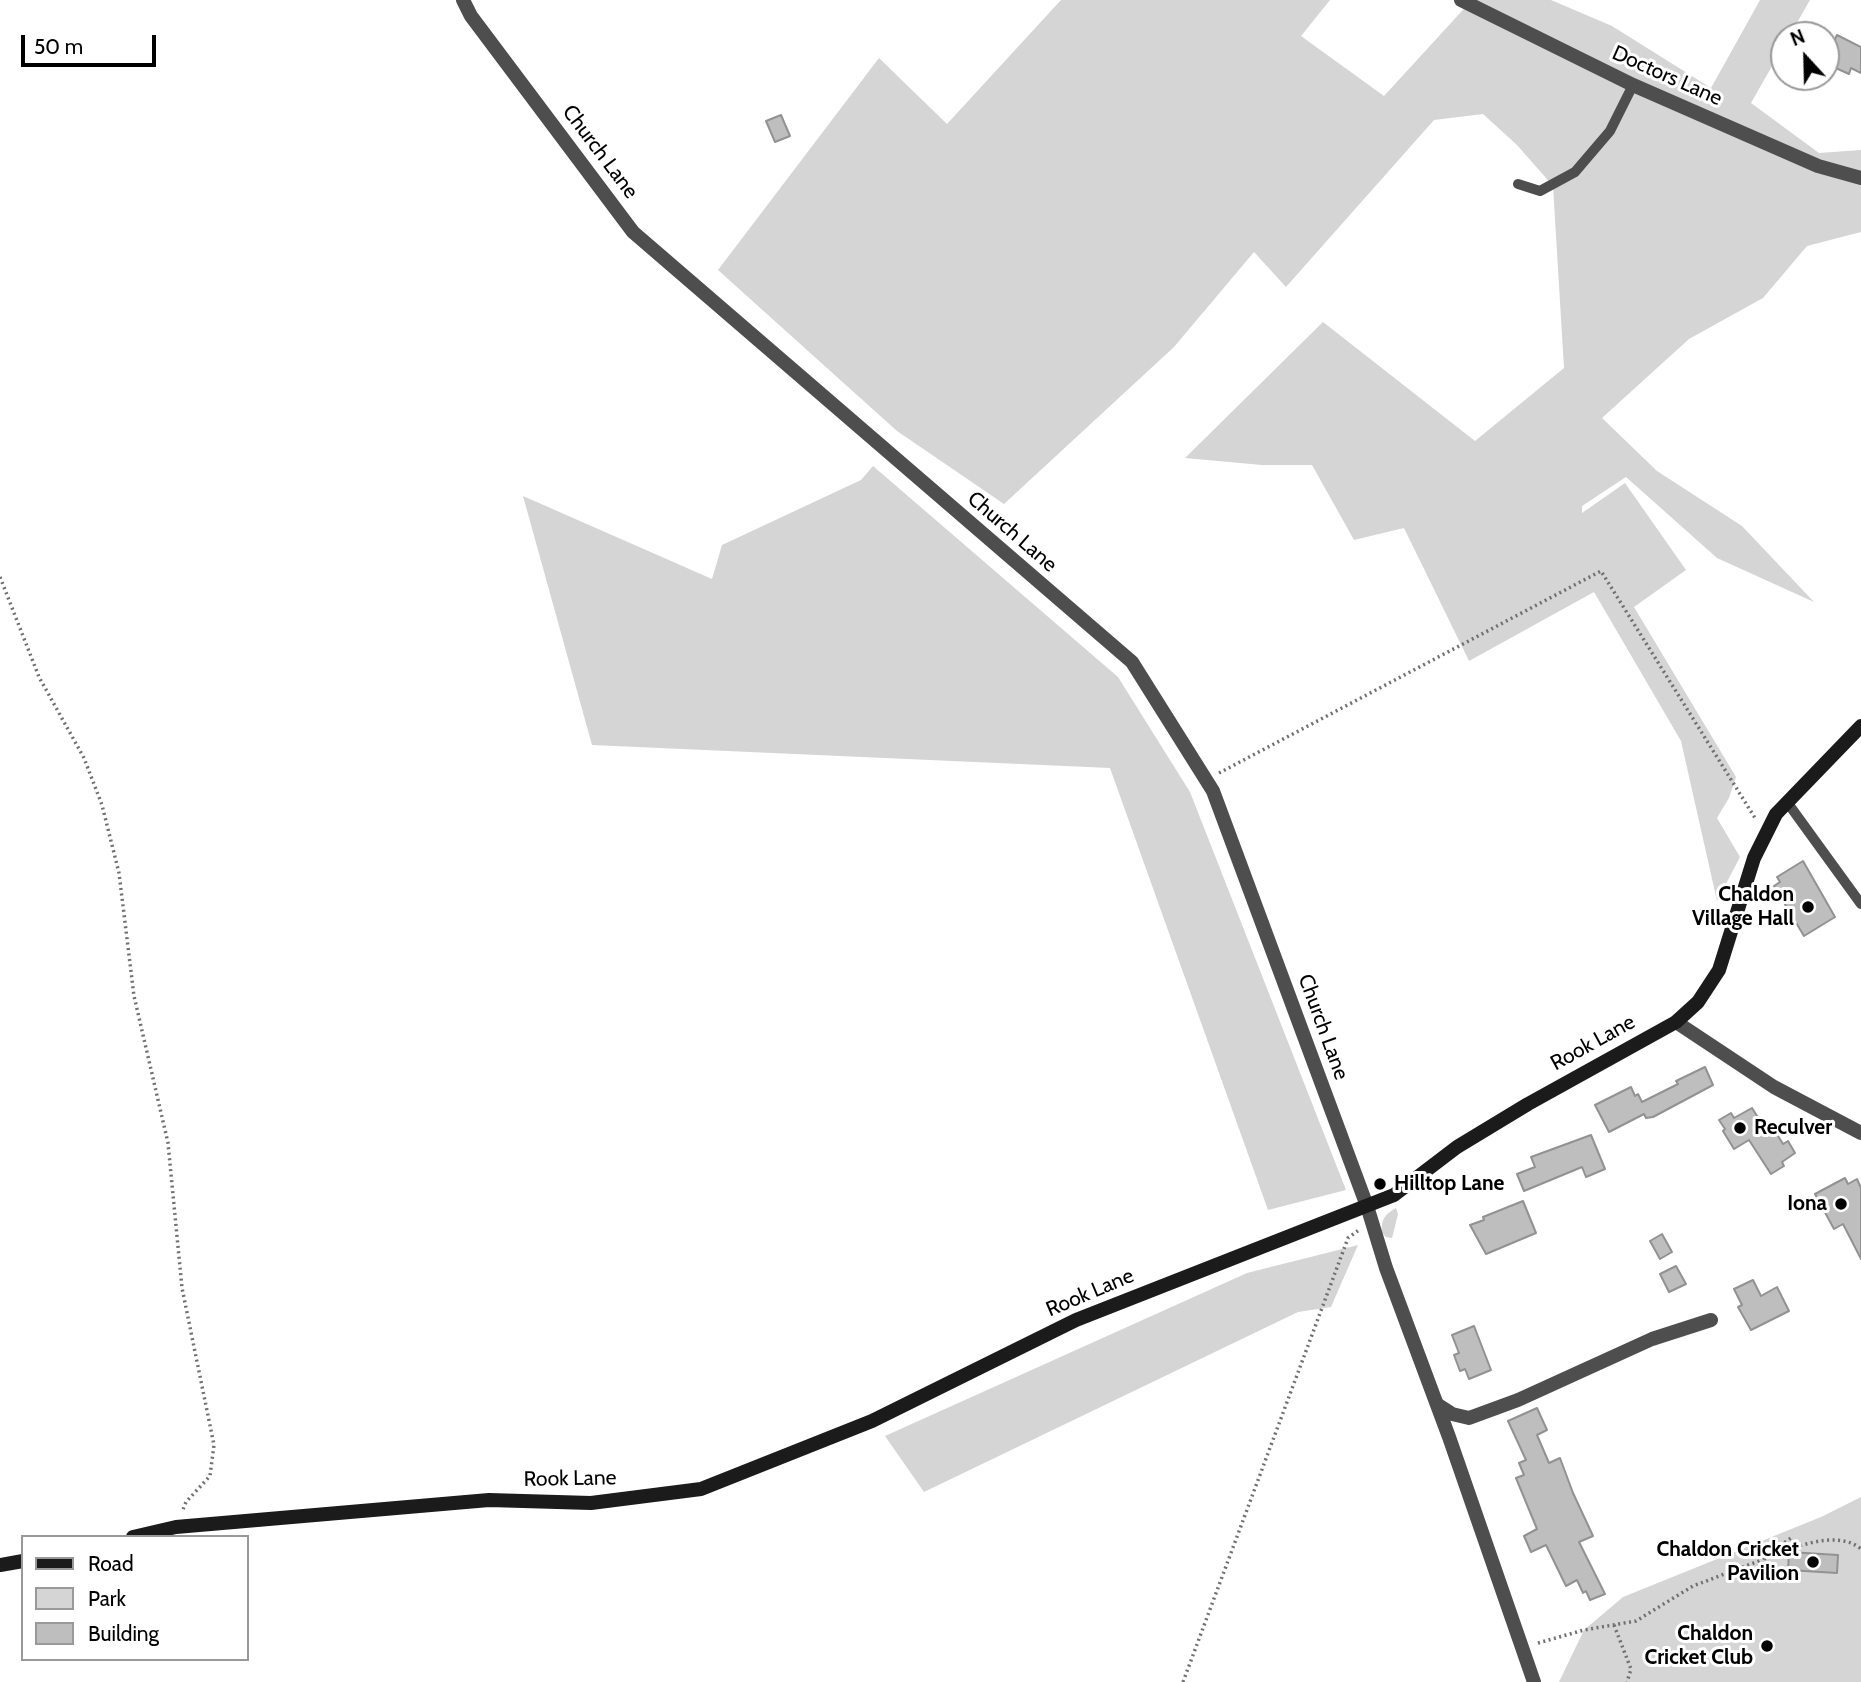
<!DOCTYPE html>
<style>
body{margin:0}
#map{position:relative;width:1861px;height:1682px;overflow:hidden;background:#fff;font-family:Cabin,sans-serif}
canvas{display:block}
.legend{position:absolute;left:21px;top:1535px;width:228px;height:126px;box-sizing:border-box;background:#fff;border:2px solid #999;margin:0;padding:9px 12px;list-style:none;font-size:21px;color:#000}
.legend li{display:flex;align-items:center;gap:14px;height:35px}
.legend b{width:35px;border:2px solid #999}
.north{position:absolute;left:1770px;top:21px;width:70px;height:70px;box-sizing:border-box;background:#fff;border:2px solid #999;border-radius:50%;rotate:338deg;font-size:19px;font-weight:700;line-height:28px;text-align:center;color:#000}
.north::after{content:'';display:block;margin:auto;width:24px;height:32px;background:#000;clip-path:polygon(50% 0,100% 100%,50% 72%,0 100%)}
.scale{position:absolute;left:21px;top:35px;width:135px;height:32px;box-sizing:border-box;border:4px solid #000;border-top:0;padding-left:9px;font-size:21px;line-height:24px;white-space:nowrap;color:#000;-webkit-text-stroke:5px #fff;paint-order:stroke}
</style>
<div id="map">
<canvas width="1861" height="1682"></canvas>
<ul class="legend">
<li><b style="height:9px;background:#1b1b1b"></b>Road</li>
<li><b style="height:19px;background:#d5d5d5"></b>Park</li>
<li><b style="height:19px;background:#bebebe"></b>Building</li>
</ul>
<div class="north">N</div>
<div class="scale">50 m</div>
</div>
<script>
const c = document.querySelector('canvas').getContext('2d');
c.lineJoin = 'round';
function fill(path, color) {
  c.fillStyle = color;
  c.fill(path, 'evenodd');
}
function trace(path, color, width, dash) {
  c.strokeStyle = color;
  c.lineWidth = width;
  c.lineCap = dash ? 'butt' : 'round';
  c.setLineDash(dash || []);
  c.stroke(path);
}
function write(font, color, halo, rows, align = 'center') {
  c.font = font + ' Cabin,sans-serif';
  c.lineWidth = 6;
  c.setLineDash([]);
  c.textBaseline = 'middle';
  c.strokeStyle = halo;
  c.fillStyle = color;
  for (const [text, x, y, turn = 0] of rows) {
    c.save();
    c.translate(x, y);
    c.rotate((+turn || 0) * Math.PI / 180);
    c.textAlign = isNaN(turn) ? turn : align;
    if (halo) c.strokeText(text, 0, 0);
    c.fillText(text, 0, 0);
    c.restore();
  }
}
fill(new Path2D(`
 M1061,0H1330L1301,36L1384,96L1472,0H1551L1612,26L1711,88L1760,0H1810L1790,35H1784V45L1751,103L1819,153L1861,150V232L1807,246L1763,298L1689,339L1602,418L1657,471L1742,526L1814,602L1717,558L1626,477L1582,506V513L1625,483L1686,570L1634,607L1736,777L1729,798L1717,818L1740,857L1717,901L1681,741L1594,592L1469,661L1404,528L1354,540L1312,465H1262L1185,458L1323,322L1475,441L1564,368L1553,186L1517,145L1483,114L1434,120L1286,287L1254,252L1174,347L1004,504L897,431L718,270L879,58L947,124Z
 M873,466L1118,677L1190,792L1346,1190L1268,1210L1110,768L592,745L523,496L712,579L722,545L861,480Z
 M1396,1208L1398,1214L1392,1238L1386,1237L1382,1233C1381,1220 1384,1215 1396,1208Z
 M1358,1245L1331,1307L1298,1312L924,1492L885,1436L1247,1273Z
 M1861,1497V1682H1559L1584,1630L1623,1597L1821,1517Z`), '#d5d5d5');
const building = new Path2D(`
 M1837,35L1861,47V73L1851,68L1849,74L1829,65L1832,59L1827,56Z
 M781,115L790,136L775,142L766,121Z
 M1803,861L1835,917L1804,936L1774,886L1780,882L1777,877Z
 M1705,1067L1713,1085L1653,1117L1646,1118L1644,1114L1609,1132L1595,1105L1631,1087L1635,1096L1638,1094L1642,1102L1678,1084L1676,1081Z
 M1752,1108L1769,1135L1775,1131L1783,1144L1788,1141L1795,1153L1782,1162L1784,1166L1771,1174L1749,1140L1734,1149L1723,1131L1725,1129L1719,1120L1731,1113L1734,1118Z
 M1591,1135L1605,1169L1586,1177L1582,1167L1524,1191L1517,1174L1535,1167L1531,1157Z
 M1845,1178L1848,1184L1857,1179L1861,1188V1259L1843,1224L1834,1229L1815,1194Z
 M1523,1201L1536,1233L1486,1254L1470,1225L1484,1220L1483,1217Z
 M1662,1234L1672,1252L1660,1259L1650,1241Z
 M1676,1266L1686,1284L1669,1292L1660,1274Z
 M1753,1280L1761,1296L1777,1287L1789,1311L1751,1330L1738,1307L1742,1305L1734,1289Z
 M1474,1326L1491,1370L1469,1379L1465,1369L1460,1371L1454,1355L1459,1353L1452,1335Z
 M1537,1408L1547,1430L1537,1435L1549,1463L1560,1458L1573,1493L1593,1536L1579,1542L1605,1594L1590,1600L1586,1591L1583,1593L1577,1580L1566,1586L1546,1545L1531,1552L1524,1536L1537,1529L1516,1478L1524,1475L1519,1463L1526,1460L1508,1421Z
 M1789,1552L1838,1555L1837,1573L1788,1570Z`);
fill(building, '#bebebe');
trace(building, '#929292', 2);
trace(new Path2D(`
 M0,577L39,677L84,758L102,805L119,873L134,996L168,1143L182,1288L214,1445L210,1476L186,1502L182,1512
 M1219,773L1601,571L1755,818
 M1764,1559C1790,1549 1836,1528 1861,1549
 M1614,1625L1631,1669L1627,1682
 M1538,1643L1584,1630L1636,1621L1693,1586L1759,1561L1791,1538
 M1183,1682L1348,1238L1359,1230`), '#707070', 3.5, [2, 3.5]);
trace(new Path2D(`
 M1518,184L1540,191L1575,172L1610,131L1633,85
 M1787,802L1861,904`), '#4e4e4e', 10);
trace(new Path2D(`
 M463,0L471,16L633,232L1132,662L1213,791L1367,1206
 M1461,0L1633,85L1818,166L1861,178
 M1676,1022L1774,1087L1861,1133
 M1438,1405L1452,1414L1469,1418L1518,1400L1652,1339L1711,1320`), '#4e4e4e', 14);
trace(new Path2D(`
 M1367,1206L1386,1268L1449,1437L1534,1682`), '#4e4e4e', 14);
trace(new Path2D(`
 M133,1537L176,1527L489,1500L591,1503L701,1489L872,1421L1076,1320L1394,1195L1457,1147L1528,1104L1676,1022L1698,1002L1719,970L1754,858L1776,814L1861,726
 M0,1565L23,1561`), '#1b1b1b', 14);
for (const [x, y, r, color] of [
 [1808,907,7,"#000"],
 [1740,1128,7,"#000"],
 [1380,1184,7,"#000"],
 [1841,1204,7,"#000"],
 [1813,1562,7,"#000"],
 [1767,1646,7,"#000"]
]) {
  const dot = new Path2D();
  dot.arc(x, y, r, 0, 2 * Math.PI);
  c.fillStyle = color;
  c.fill(dot);
  trace(dot, '#fff', 2.5);
}
write('21px', '#000', '#fff', [
 ["Doctors Lane",1667,76,24],
 ["Church Lane",600,152,53],
 ["Church Lane",1012,532,41],
 ["Church Lane",1323,1027,70],
 ["Rook Lane",1593,1043,-29],
 ["Rook Lane",1090,1293,-23],
 ["Rook Lane",570,1479,-1]
]);
write('bold 21px', '#000', '#fff', [
 ["Chaldon",1794,895],
 ["Village Hall",1794,919],
 ["Reculver",1754,1128,"left"],
 ["Hilltop Lane",1394,1184,"left"],
 ["Iona",1827,1204],
 ["Chaldon Cricket",1799,1550],
 ["Pavilion",1799,1574],
 ["Chaldon",1753,1634],
 ["Cricket Club",1753,1658]
], 'right');
</script>
